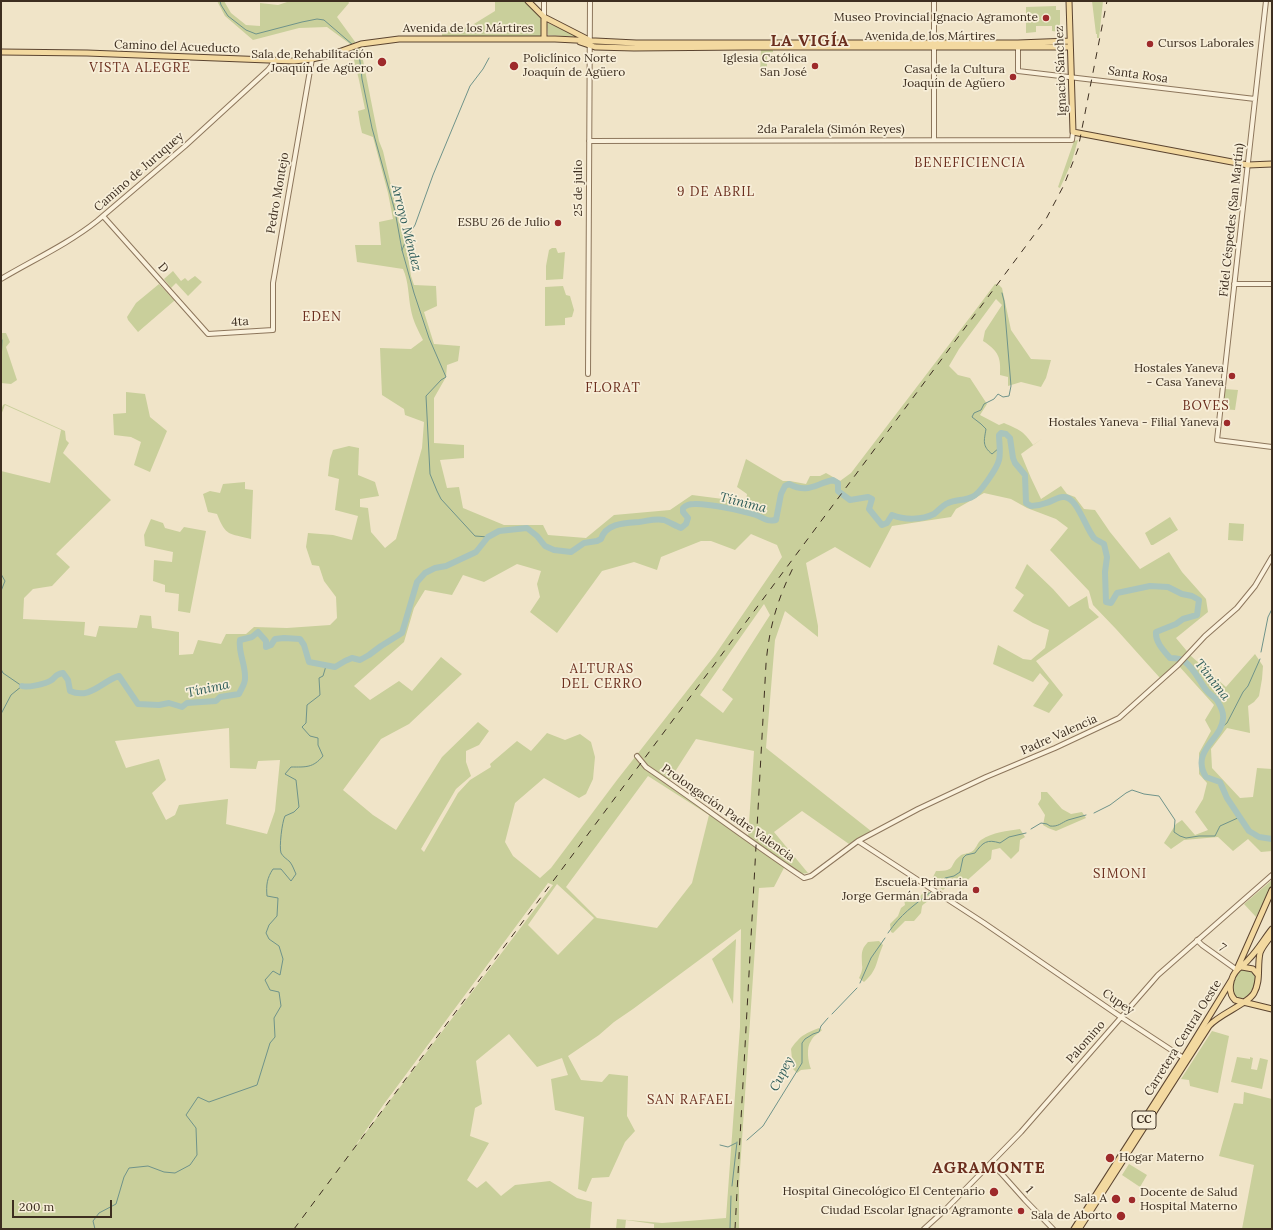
<!DOCTYPE html>
<meta charset="utf-8">
<style>
body{margin:0}
#map{position:relative;width:1273px;height:1230px;overflow:hidden;background:#f0e4c8;font-family:Lora,serif}
canvas{display:block}
.frame{position:absolute;inset:0;border:2px solid #3d2e20;pointer-events:none}
.scale{position:absolute;left:12px;top:1200px;width:100px;height:18px;box-sizing:border-box;border:2px solid #3d2e20;border-top:0;padding-left:5px;font-size:12px;line-height:14px;white-space:nowrap;color:#3d2e20;-webkit-text-stroke:3px #f7eed8;paint-order:stroke}
</style>
<div id="map">
<canvas width="1273" height="1230"></canvas>
<div class="frame"></div>
<div class="scale">200 m</div>
</div>
<script>
const c = document.querySelector('canvas').getContext('2d');
c.lineJoin = 'round';
function fill(path, color) {
  c.fillStyle = color;
  c.fill(path, 'evenodd');
}
function trace(path, color, width, dash) {
  c.strokeStyle = color;
  c.lineWidth = width;
  c.lineCap = dash ? 'butt' : 'round';
  c.setLineDash(dash || []);
  c.stroke(path);
}
function write(font, color, halo, rows, align = 'center') {
  c.font = font + ' Lora,serif';
  c.lineWidth = 3.5;
  c.setLineDash([]);
  c.textBaseline = 'middle';
  c.strokeStyle = halo;
  c.fillStyle = color;
  for (const [text, x, y, turn = 0] of rows) {
    c.save();
    c.translate(x, y);
    c.rotate((+turn || 0) * Math.PI / 180);
    c.textAlign = isNaN(turn) ? turn : align;
    if (halo) c.strokeText(text, 0, 0);
    c.fillText(text, 0, 0);
    c.restore();
  }
}
fill(new Path2D(`
 M217,1H224L231,13L246,25L260,26V3L278,5L290,1H348L349,3L337,17L361,50L379,141L383,151L402,233L410,235L414,237L407,251L411,276L414,285L436,286L437,306L424,312L434,344L460,346L458,361L447,365L446,377L434,398V443L464,445V458L440,460L447,488L459,487L463,508L504,525H543L548,535L586,538L614,515L670,510L692,495L746,502L747,494L737,487L746,459L783,481H790L806,484L810,476H820L826,473L840,481L851,473L974,312L995,284L999,285L1002,288L1011,330L1031,359L1051,360L1046,378L1041,387L1021,382L1008,386V377L1000,375C1001,358 999,351 983,341L985,331L1002,305L996,299L959,349L949,366L958,375L970,378L987,404L980,415L999,425L1004,423C1019,430 1023,430 1033,445L1043,438L1053,442L1066,454L1053,442L1043,438L1021,454L1031,478L1041,499L1064,484L1061,486L1067,494L1075,497L1084,509L1095,510L1110,532L1140,569L1169,552L1182,572L1206,599L1208,612L1176,638L1191,656L1226,687L1255,654L1263,666L1262,679L1259,696L1254,702L1248,706L1250,733L1227,728L1211,749L1212,768L1240,798L1253,797L1257,768L1272,769V839L1253,833L1240,822L1252,836L1272,841V851L1261,852L1248,839L1233,851L1218,837L1184,840L1171,849L1164,843L1176,824L1182,820L1195,835L1208,830L1195,812L1203,799L1207,783L1199,774V753L1211,731L1205,720L1214,705L1178,665L1173,667L1160,678L1116,629L1093,605L1089,591L1050,550L1068,528L1056,519L1027,508L1011,499L984,493L956,509L951,517L892,526L870,568L835,547L806,563L818,626V637L785,611L775,640L766,748L871,831L849,844L802,811L774,832L808,873L801,874L786,864L774,887L759,888L739,1184V1229H654V1224L626,1220L625,1229H616L617,1219L662,1223L726,1218L740,1027L741,929L633,1009L614,1022L599,1035L568,1056L581,1080L602,1082L609,1074L628,1076L627,1116L635,1131L625,1142L609,1177L592,1178L586,1192L578,1189L584,1117L555,1110L551,1079L568,1075L562,1058L537,1067L509,1034L476,1061L482,1104L475,1108L470,1136L489,1143L467,1180L477,1188L486,1181L501,1196L515,1185L550,1181L577,1198L592,1202L590,1229H1V471L50,483L61,430L5,405L1,415V410L3,405L5,404L65,431L66,440L69,443L63,453L111,500L56,554L70,567L52,586L33,589L24,598L23,619L85,622L84,635L96,637L99,626L137,628L140,615L151,616L152,628L179,632V655L193,654L198,640L221,644L226,634H246L254,627L287,628L330,625L337,618L336,597L324,581L319,566L312,565L306,547L308,533L333,535L352,540L358,516L335,510L339,479L328,476L330,459L333,450L349,446L359,448L358,475L375,482L379,496L360,499V507L368,508L371,532L385,548L396,539L422,448L424,422L405,415L404,409L382,395L380,348L411,349L423,340C418,330 413,321 411,310C408,296 409,282 403,269L357,262L355,245H381L379,222L393,219L388,193L373,137L362,133L360,124L358,111L365,109L359,80L350,44L327,27L299,28L253,40L225,16ZM751,534L777,545L782,557L715,655L617,780L551,868L540,878L513,856L505,842L515,803L544,778L579,798L586,794L593,779L595,757L591,742L580,734L565,740L547,733L531,751L517,741L490,764L491,767L470,780L458,793L424,852L421,849L456,789L471,776L466,762V751L479,745L489,731L478,722L442,757L396,830L373,815L343,790L381,739L409,724L462,674L441,657L412,691L399,681L370,700L354,686L404,642L414,608L425,590L452,595L463,575L484,582L517,564L541,571L537,584L540,597L530,612L557,633L602,571L634,562L657,570L661,557L701,541H711L735,550ZM764,604L770,615L722,690L733,699L723,713L700,695ZM229,728L230,768L256,769L258,761L280,760L275,811L267,834L226,824L228,799L179,805L175,815L166,820L152,793L166,780L159,759L126,768L115,741ZM696,739L754,751L748,837L669,781ZM648,776L709,815L692,883L657,928L597,918L566,887ZM546,882L553,885L351,1152L384,1104L548,883ZM557,884L594,918L558,955L528,925Z
 M495,1H526L542,17V36L442,37V32L469,27L495,11Z
 M1092,1H1103L1099,38H1097V34H1096Z
 M1056,6V10H1060V32L1052,31V26H1036V32L1026,33V7Z
 M548,23L550,24L579,37L548,35L547,24Z
 M761,50H773V52L767,53V75H760Z
 M1078,140L1071,164L1060,188L1058,187L1074,141Z
 M552,248H556L558,253L565,252L563,279L546,280V266L549,250Z
 M173,271L181,281L185,278L188,281L195,276L202,282L188,296L176,283L171,288L164,279Z
 M159,284L174,300V301L138,332L128,320L127,317L136,303Z
 M563,286L566,295L570,296L574,310L572,317L565,318V325L545,326V287Z
 M1,333H6L10,342L6,347L17,380L11,384L1,383Z
 M1224,389L1238,390L1235,410L1222,409Z
 M126,392L145,394L150,417L167,431L150,472L134,465L141,442L131,437L114,435L113,414L126,413Z
 M245,482V489L253,490L251,539C229,533 226,537 217,514L208,512L203,494L210,491L220,493L223,484Z
 M1170,517L1178,530L1153,545H1151L1145,533Z
 M151,519L163,523L165,528L180,532L184,527L206,531L190,613L178,611L179,594L165,592V585L153,581L154,560L172,562L173,552L145,546L144,535Z
 M1229,523L1244,524L1243,541L1228,540Z
 M1027,564L1053,589L1069,607L1087,596L1089,608L1099,617L1036,661L1063,695L1049,713L1033,706L1049,683L1040,673L1033,682L993,664L998,645L1023,659L1031,660L1045,648L1049,630L1033,623L1013,611L1024,595L1015,588Z
 M1041,792H1047L1062,809L1071,814L1082,812L1086,818L1056,831L1048,828L1043,825L1045,815L1038,804L1041,799Z
 M1020,829L1025,837L1020,840L1019,851L1011,859L1000,848L992,850L991,859L962,885L956,887L949,884L943,890L931,881L936,871C958,871 948,865 960,856C963,853 968,854 971,852C976,850 977,843 981,840C993,832 1007,831 1020,829Z
 M1272,880V884L1256,917L1244,904Z
 M926,890L937,897C932,900 926,901 922,906L921,913L914,921H905L893,933L891,932L890,924L898,916L901,908L905,905L904,899L911,892L919,897Z
 M736,939V940L733,1004L712,959Z
 M879,941L883,945C876,961 878,970 864,982L859,978C861,974 863,969 862,965C862,955 860,950 868,942Z
 M1244,968L1250,969C1255,975 1257,977 1254,985C1246,1007 1227,999 1233,983C1236,977 1237,971 1244,968Z
 M819,1028L822,1030C819,1033 813,1036 811,1041C806,1047 808,1062 811,1069L801,1070L797,1073L793,1069L791,1049C793,1045 801,1036 804,1035C808,1032 814,1030 819,1028Z
 M1212,1031L1229,1036L1218,1093L1190,1086L1189,1080L1181,1079Z
 M1237,1057L1250,1059V1057L1253,1058L1251,1069L1257,1070L1260,1058L1268,1060L1262,1089L1231,1082Z
 M1244,1092L1272,1099V1229H1242L1254,1165L1219,1156L1234,1103L1243,1104Z
 M1129,1164L1147,1175L1140,1187L1122,1175Z`), '#c9cf9b');
trace(new Path2D(`
 M220,1L221,5L228,16L246,30L256,34L302,22L317,19L324,20L353,45
 M356,49L359,53L362,79L372,128L395,211L402,250L414,293L429,338L446,377L441,380L426,396L430,474L437,491L441,499L475,536L488,537
 M402,250L407,238L415,225L433,175L470,86L483,69L489,58
 M1,364L2,340
 M999,448L992,454C982,446 984,441 986,429L981,424L972,417L974,413L981,410L984,404L994,399L998,394L1003,397L1009,396L1011,386L1004,301L1002,293
 M1,574L5,581L1,591
 M1261,652L1268,617L1272,609
 M1,669L3,673L22,686L11,695L1,714
 M1221,728L1227,723L1243,692L1248,686L1260,659
 M1094,813L1110,805L1126,793L1132,790L1144,794L1159,796L1175,820L1174,832L1180,836L1186,838L1199,836H1215L1220,826L1240,817
 M1031,829L1041,823L1047,824L1050,826C1058,827 1061,823 1068,820C1074,818 1080,817 1086,815
 M935,887L945,878L954,876L960,872L963,858L966,855L975,853C983,842 987,839 1000,843L1009,837L1026,833
 M888,933C901,914 913,906 931,892
 M860,983L871,958L885,938
 M1150,988L1158,978
 M832,1014L857,988
 M747,1140L763,1126L802,1063V1043L805,1039L813,1034L819,1032L821,1026L828,1018
 M720,1145L728,1147L736,1143
 M732,1186L737,1142
 M95,1229L93,1221L99,1213L116,1204L124,1177L129,1168L148,1166L164,1172L175,1173L190,1165L197,1155L196,1128L186,1115L198,1097L209,1102L257,1085L270,1043L275,1037L274,1018L281,1006L279,992L270,990L265,980L273,971L280,975L283,959L279,946L269,939L266,933L269,925L277,916L278,898L267,896C266,885 267,878 273,869H281L291,881L296,874C294,870 293,866 290,862C287,859 283,857 281,853C279,847 282,822 285,816L294,812L299,807L296,780L285,774L291,767C306,767 313,768 323,756L318,745V738L310,736L302,727L306,723L307,705L320,695L319,678L323,676L326,666
 M730,1229L731,1196`), '#6f938a', 1);
trace(new Path2D(`
 M22,686C27,688 45,684 50,681C57,677 53,675 63,673L68,680L70,691C90,700 102,681 119,676L138,704L159,705L169,703L182,707L187,703L216,701L220,697L239,694C241,689 245,684 245,679C246,665 238,653 240,640L252,637L258,632L266,641V647L271,645L275,639L284,638L300,639L304,645L309,662L335,667L345,661L352,658L360,660L369,655L381,646L402,633L417,582L425,573L435,568L446,566L476,552L488,537L499,531L527,528L537,536L545,546L554,550L571,552L584,543L597,541L601,539C606,523 626,523 639,522C647,521 656,518 664,520C669,522 676,526 681,528L686,524L688,518L683,512V508C686,505 690,504 694,504C707,503 743,511 756,515C764,518 766,522 776,520L781,494L785,486L789,484C808,494 815,484 833,480L838,483V491L850,500L868,497L872,499L869,509L882,525L887,523L892,515C904,520 922,520 934,514C938,511 941,507 946,504C955,499 964,501 972,497C980,494 997,468 999,460C1001,452 999,442 999,435L1001,433L1006,434L1010,438L1013,458L1015,463L1025,475L1026,503L1031,506C1036,506 1041,505 1046,503C1052,502 1058,496 1064,497C1077,497 1085,527 1094,538C1096,540 1101,542 1104,544L1107,557L1105,572L1106,602L1111,603L1117,593L1150,586L1168,587L1182,594L1192,596L1199,600L1197,615L1183,619L1176,624L1156,632C1155,642 1164,651 1170,658C1175,658 1180,658 1184,661C1195,669 1199,681 1207,691C1210,695 1216,697 1218,702C1221,707 1224,713 1223,719C1222,739 1190,751 1206,777L1220,782L1227,798L1249,831L1259,837L1272,839`), '#a9c4bc', 6);
const minor = new Path2D(`
 M544,1V17
 M934,1V140
 M1266,1L1217,440L1272,447
 M1018,45V71L1255,99
 M589,141L1072,140L1073,132
 M103,216L208,334L273,330V283L312,59
 M1,279C33,260 68,244 97,221L185,146L268,70L275,61
 M1234,284H1272
 M588,374L590,1
 M637,756L646,767C699,803 750,842 804,878L811,876L858,841L918,809L986,777L1055,748L1119,718L1178,665L1205,636L1237,608L1255,586L1272,557
 M858,841L984,923L1121,1017L1185,1059
 M1197,940L1202,945L1237,970
 M992,1163L1025,1200L1053,1229
 M924,1229L946,1209L1021,1132L1158,975L1272,875`);
const major = new Path2D(`
 M528,1L544,17L589,40
 M1069,1L1073,132L1248,165L1272,164
 M544,39V17
 M580,42L595,47L634,48L746,47H1070
 M1,52L87,53L294,61L312,59L330,55L361,44L399,39H555L636,43H1018L1070,41
 M1272,929C1264,939 1258,950 1249,959C1246,963 1242,966 1238,969C1230,977 1227,992 1235,1000L1272,1009
 M1242,967L1253,969L1258,975
 M1237,969L1272,890
 M1074,1229L1186,1054L1232,979
 M1079,1229L1209,1026C1219,1014 1248,1004 1254,993C1261,981 1257,967 1260,953C1262,947 1268,940 1272,935`);
trace(minor, '#8d765c', 6);
trace(major, '#5b4430', 7);
trace(minor, '#faf1dc', 4);
trace(major, '#f3d9a0', 5);
trace(new Path2D(`
 M294,1229L1046,219L1064,185L1078,149L1107,1
 M735,1229L766,664C769,627 778,597 795,564`), '#3d2e20', 1, [7, 7]);
for (const [x, y, r, color] of [
 [1046,18,4,"#9e2a2b"],
 [1150,44,4,"#9e2a2b"],
 [382,62,5,"#9e2a2b"],
 [514,66,5,"#9e2a2b"],
 [815,66,4,"#9e2a2b"],
 [1013,77,4,"#9e2a2b"],
 [558,223,4,"#9e2a2b"],
 [1232,376,4,"#9e2a2b"],
 [1227,423,4,"#9e2a2b"],
 [976,890,4,"#9e2a2b"],
 [1110,1158,5,"#9e2a2b"],
 [994,1192,5,"#9e2a2b"],
 [1116,1199,5,"#9e2a2b"],
 [1132,1200,4,"#9e2a2b"],
 [1021,1211,4,"#9e2a2b"],
 [1121,1216,5,"#9e2a2b"]
]) {
  const dot = new Path2D();
  dot.arc(x, y, r, 0, 2 * Math.PI);
  c.fillStyle = color;
  c.fill(dot);
  trace(dot, '#f7eed8', 1.5);
}
for (const [x, y, w] of [
 [1144,1120,24]
]) {
  const box = new Path2D();
  box.roundRect(x - w / 2, y - 9, w, 18, 3);
  c.fillStyle = '#f7eed8';
  c.fill(box);
  trace(box, '#3d2e20', 1);
}
write('bold 11px', '#3d2e20', null, [
 ["CC",1144,1120]
]);
write('12px', '#3d2e20', '#f7eed8', [
 ["Museo Provincial Ignacio Agramonte",1038,18],
 ["Cursos Laborales",1158,44,"left"],
 ["Sala de Rehabilitación",373,55],
 ["Joaquín de Agüero",373,69],
 ["Policlínico Norte",523,59,"left"],
 ["Joaquín de Agüero",523,73,"left"],
 ["Iglesia Católica",807,59],
 ["San José",807,73],
 ["Casa de la Cultura",1005,70],
 ["Joaquín de Agüero",1005,84],
 ["ESBU 26 de Julio",550,223],
 ["Hostales Yaneva",1224,369],
 ["- Casa Yaneva",1224,383],
 ["Hostales Yaneva - Filial Yaneva",1219,423],
 ["Escuela Primaria",968,883],
 ["Jorge Germán Labrada",968,897],
 ["Hogar Materno",1119,1158,"left"],
 ["Hospital Ginecológico El Centenario",985,1192],
 ["Docente de Salud",1140,1193,"left"],
 ["Hospital Materno",1140,1207,"left"],
 ["Sala A",1107,1199],
 ["Ciudad Escolar Ignacio Agramonte",1013,1211],
 ["Sala de Aborto",1112,1216]
], 'right');
write('12px', '#3d2e20', '#f7eed8', [
 ["Avenida de los Mártires",468,29],
 ["Avenida de los Mártires",930,37],
 ["Camino del Acueducto",177,47,2],
 ["Ignacio Sánchez",1061,71,-92],
 ["Santa Rosa",1138,75,8],
 ["2da Paralela (Simón Reyes)",831,130],
 ["Camino de Juruquey",139,172,-41],
 ["25 de julio",579,188,-90],
 ["Pedro Montejo",278,193,-80],
 ["Fidel Céspedes (San Martín)",1232,220,-84],
 ["D",163,268,48],
 ["4ta",240,322,-3],
 ["Padre Valencia",1059,735,-24],
 ["Prolongación Padre Valencia",728,813,35],
 ["7",1222,948,37],
 ["Cupey",1118,1002,35],
 ["Carretera Central Oeste",1183,1038,-58],
 ["Palomino",1086,1042,-49],
 ["1",1029,1190,49]
]);
c.letterSpacing = '1px';
write('13px', '#6b2e1e', '#f7eed8', [
 ["VISTA ALEGRE",140,68],
 ["BENEFICIENCIA",970,163],
 ["9 DE ABRIL",716,192],
 ["EDEN",322,317],
 ["FLORAT",613,388],
 ["BOVES",1206,406],
 ["ALTURAS",602,669],
 ["DEL CERRO",602,684],
 ["SIMONI",1120,874],
 ["SAN RAFAEL",690,1100]
]);
c.letterSpacing = '0px';
write('italic 13px', '#2f5d5a', '#f7eed8', [
 ["Arroyo Méndez",406,228,76],
 ["Tíinima",743,503,14],
 ["Tíinima",1212,680,52],
 ["Tínima",208,689,-12],
 ["Cupey",782,1074,-63]
]);
c.letterSpacing = '1px';
write('bold 16px', '#6b2e1e', '#f7eed8', [
 ["LA VIGÍA",810,41],
 ["AGRAMONTE",989,1168]
]);
c.letterSpacing = '0px';
</script>
